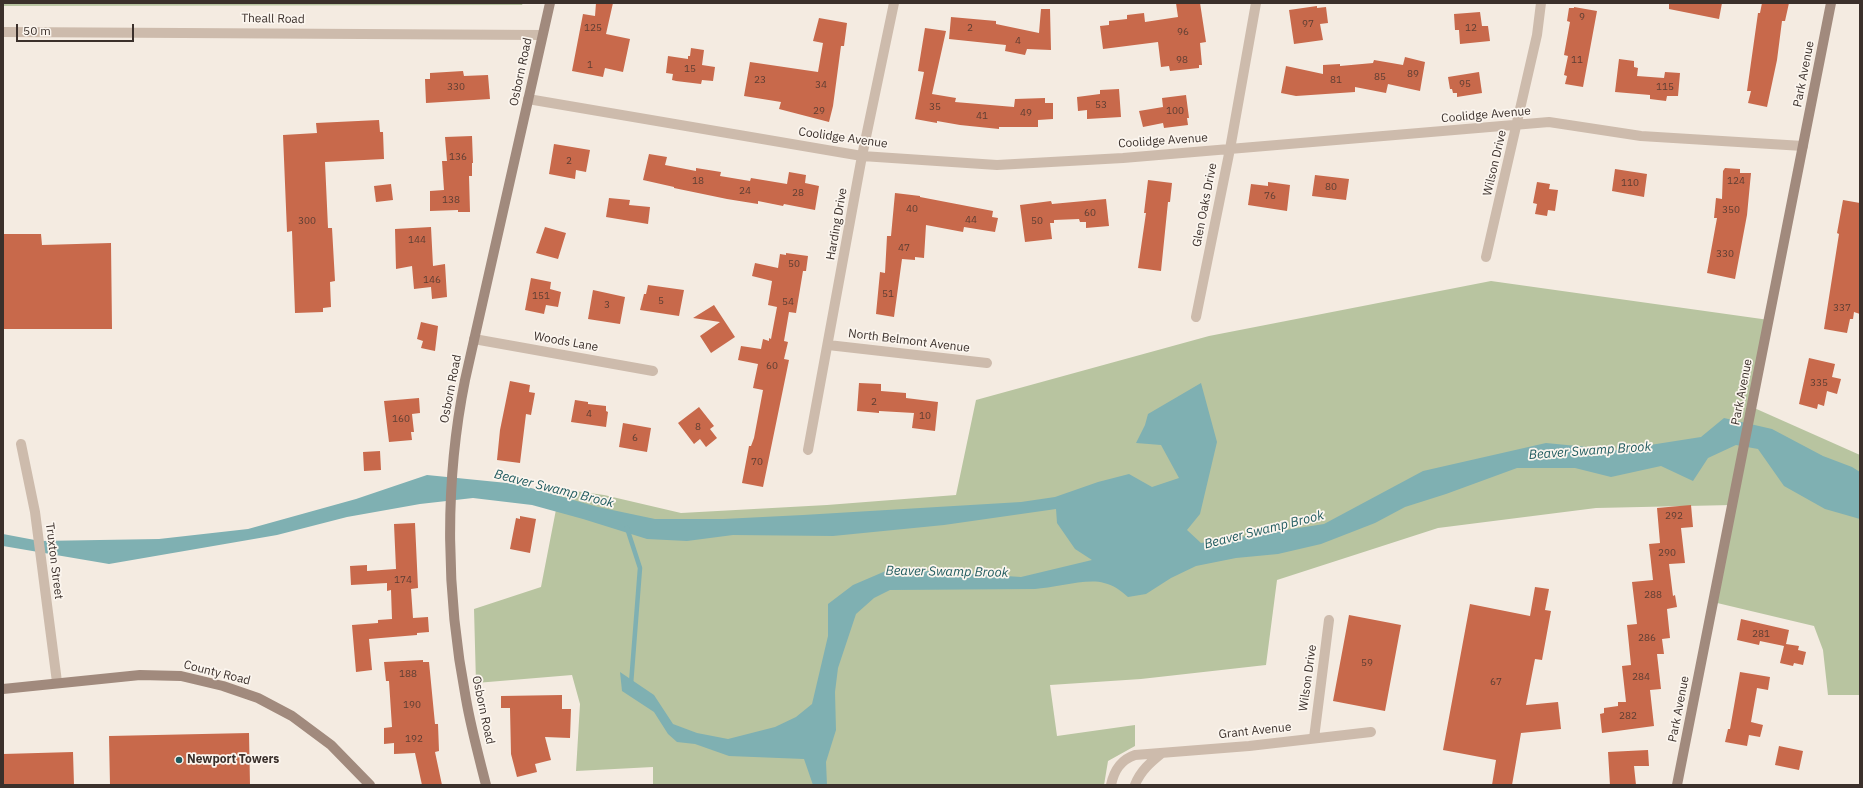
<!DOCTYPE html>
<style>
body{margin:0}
#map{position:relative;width:1863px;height:788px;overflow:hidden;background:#f4ebe1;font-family:"IBM Plex Sans",sans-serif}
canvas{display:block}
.frame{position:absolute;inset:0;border:4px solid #3b302b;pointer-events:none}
.scale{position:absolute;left:16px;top:24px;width:118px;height:18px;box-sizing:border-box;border:2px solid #3b302b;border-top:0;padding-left:5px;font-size:12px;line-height:14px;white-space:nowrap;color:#3b302b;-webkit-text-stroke:3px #fbf5ee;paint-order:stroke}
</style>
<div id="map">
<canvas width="1863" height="788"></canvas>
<div class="frame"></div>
<div class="scale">50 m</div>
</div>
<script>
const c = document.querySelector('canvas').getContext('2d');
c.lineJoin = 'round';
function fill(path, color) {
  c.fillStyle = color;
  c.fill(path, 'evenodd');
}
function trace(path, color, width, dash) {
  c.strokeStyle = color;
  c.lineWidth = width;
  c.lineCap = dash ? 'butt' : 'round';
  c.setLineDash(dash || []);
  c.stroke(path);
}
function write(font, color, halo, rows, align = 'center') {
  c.font = font + ' "IBM Plex Sans",sans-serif';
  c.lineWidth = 3.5;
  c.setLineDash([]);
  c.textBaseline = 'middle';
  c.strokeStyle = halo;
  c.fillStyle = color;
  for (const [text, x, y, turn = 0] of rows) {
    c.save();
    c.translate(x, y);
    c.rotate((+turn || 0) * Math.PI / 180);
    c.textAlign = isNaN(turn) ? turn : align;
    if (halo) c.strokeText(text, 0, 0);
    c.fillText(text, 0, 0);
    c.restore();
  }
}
fill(new Path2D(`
 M3,3H523L522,5L3,6Z
 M1491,281L1769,320L1752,407L1860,455V695H1828L1823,650L1814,626L1713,602L1732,505L1596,508L1438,528L1277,580L1266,665L1141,679L1050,685L1057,736L1135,725V746L1108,761L1104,785H653V767L576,771L580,704L572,675L476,683L474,609L541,587L560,489L604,495L681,513L827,505L956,495L976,400L1209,336Z`), '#b8c4a0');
fill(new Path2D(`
 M1201,383L1217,442L1200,514L1187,530L1201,543L1324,524L1423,471L1546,443L1618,450L1701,437L1724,418L1772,429L1823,456L1852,467L1860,472V519L1825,509L1784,486L1758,449L1736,445L1708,458L1693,481L1661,466L1611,477L1575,468H1517L1446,494L1405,507L1375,523L1321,544L1278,554L1236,558L1196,566L1171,578L1146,594L1128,597C1121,591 1114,585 1104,583C1087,578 1054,588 1035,589L890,590L874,598L856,614L838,668L835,692L836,730L826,762L827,785H813L804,759L729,756L695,744L677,742L668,734L654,712L622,691L620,672L654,695L673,724L697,733L728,739L775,727L796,717L812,704L828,636V604L853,585L888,570H915L1021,577L1092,560L1075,549L1057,523L1056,509L944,525L833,536L733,535L687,541L647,539L583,519L532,505L473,498L420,504L347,517L277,535L109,564L3,546V534L40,541L159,539L248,529L356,499L427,475L517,484L598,507L655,519H723L803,515L1021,502L1055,497L1098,482L1129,474L1152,487L1179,478L1161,445L1136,443L1145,425L1148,414Z`), '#7fb0b2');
trace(new Path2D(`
 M627,528L640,568L631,684`), '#7fb0b2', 4.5);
fill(new Path2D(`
 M596,3H613L606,34L630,39L623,72L605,68L603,77L572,71L583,14L595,16Z
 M1176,3H1200L1206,42L1200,43L1202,65H1199V68L1170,71L1169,66L1161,67L1158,42L1103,49L1100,26L1109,25V21L1127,19V15L1144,13L1145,22L1178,17Z
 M1669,3H1722L1719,19L1669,9Z
 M1762,3H1789L1785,21H1782L1777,60L1767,107L1748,103L1751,91H1747L1758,13H1760Z
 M1317,6V8L1326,7L1328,23L1320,24L1323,40L1294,44L1289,10Z
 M1574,7L1597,11L1583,87L1565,84L1567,76L1564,75L1568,56L1564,55L1570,22L1567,21L1569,8H1574Z
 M1041,9H1050L1051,50L1027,49L1025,55L1005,51L1006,45L949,39L951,17L996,21V24L1039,33Z
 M1480,12L1482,26H1488L1490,41L1460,44L1459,30H1455L1454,14Z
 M819,18L847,23L844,46H841L833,106L829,122L779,109L781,102L744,96L750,62L818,72L823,43L813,41Z
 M925,28L946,31L932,94L956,98L955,102L1014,107L1015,99L1045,98V103H1053V119L1038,120V127H999V129L960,125L937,121V123L915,119L924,72L918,71Z
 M691,48L704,50L702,65L715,67L713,81L702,80L701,84L676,81L672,80L673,74L666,73L668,56L688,59V56H690Z
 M1405,57L1425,62L1420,91L1388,84L1386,93L1355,87V92L1296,96L1281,93L1286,66L1323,74V65L1340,64V66L1373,63L1374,60L1403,65Z
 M1619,59L1634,61V67L1638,68L1637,76L1664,78L1665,72L1680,73L1678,96H1667L1666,101L1650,99V95L1615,92Z
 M463,71L464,76L488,75L490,99L426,103L425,79H430V73Z
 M1479,72L1482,93L1457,97V93H1453L1452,89H1450L1448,77Z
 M1119,89L1121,117L1087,119V110L1078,111L1077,97L1100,94V90Z
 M1186,95L1189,118H1187L1188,125L1164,128L1163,123L1143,127L1139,111L1163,107L1162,98Z
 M379,120L380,132H383L384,159L325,162L328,228H332L335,281L330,282L331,307L323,308V312L295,313L292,231L287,232L283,135L317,133L316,123Z
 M472,136L473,163H472V176H469L470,212H458V210L430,211V191L444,190L442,161H447L445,137Z
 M554,144L590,150L586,172L576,170L575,179L549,174Z
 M649,154L667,157L665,165L696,171V168L721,172L720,176L750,181L751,178L787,184L789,172L806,175L805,183L819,186L815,210L784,204L783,206L758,201V204L727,199L674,188V187L643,180Z
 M1725,168L1740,169V173H1751L1747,215L1735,279L1707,273L1717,218H1714L1716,198L1722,199L1723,171Z
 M1615,169L1647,174L1644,197L1612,191Z
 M1315,175L1349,179L1346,200L1312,196Z
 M1148,180L1172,183L1170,202H1168L1161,271L1138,268L1146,213H1144Z
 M1268,182L1290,185L1287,211L1248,205L1251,184L1268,186Z
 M1537,182L1550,184L1549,189L1558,190L1555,211L1548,210L1547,216L1535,214L1537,204L1533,203Z
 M391,184L393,200L376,202L374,186Z
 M895,193L920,196V197L993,211L992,217L998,218L995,232L964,227L963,232L926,225L924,258L915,257V260L902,259L894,317L876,314L880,272L885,273L887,236H891Z
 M609,198L630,200L629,205L650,207L648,224L606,217Z
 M1106,199L1109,226L1086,228V222H1080L1079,219L1054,220V223H1050L1052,239L1025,242L1020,205L1051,201L1052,204Z
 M1843,200L1860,203V314L1854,312L1853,319H1850L1847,333L1824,329L1839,234L1837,233Z
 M431,227L433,266L445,264L447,297L432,299L431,287L414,289L412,266L396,269L395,229Z
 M545,227L566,233L558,259L536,253Z
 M3,234H41L42,245L111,243L112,329H3Z
 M786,253L808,256L806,271H803L796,313L789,312L784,341L788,342L784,359L789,360L763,487L742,483L749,446H751L754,438L763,390L753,388L758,364L738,360L741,346L761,349L763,339L769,341V338L771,339L777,307L768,305L772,281L752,276L755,263L778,268L780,254L786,255Z
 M531,278L551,282L550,289L561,292L558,307L546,305L544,314L525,310Z
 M648,285L684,290L679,316L640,310L644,294H646Z
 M593,290L625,297L620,324L588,319Z
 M714,305L735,337L711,353L700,336L720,322L693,318Z
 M421,322L438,326L435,351L421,348L423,341L417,339Z
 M1809,358L1835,364L1832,377L1841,379L1837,394L1827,391L1824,406L1818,404L1817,409L1799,404Z
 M510,381L530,385L529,392L535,393L531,415L526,414L520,463L497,460L500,430Z
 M859,383L881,384V391L906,393V398L938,402L935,431L912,428L914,413L879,411V413L857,411Z
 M419,398L420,413L412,414L414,432H411L412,440L389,442L384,401Z
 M575,400L588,402V404L606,406V411L608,412L606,427L571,422Z
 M699,407L714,426L710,429L717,438L706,447L700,439L694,444L678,423Z
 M623,423L651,428L647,452L619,447Z
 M380,451L381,470L364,471L363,452Z
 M1691,505L1693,527L1681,528L1685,563L1669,564L1673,596L1675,595L1677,607L1667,609L1670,638L1662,639L1664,654H1657L1661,689L1650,690L1654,726L1602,733L1600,714L1604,713V708L1618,706V702H1626L1622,666L1631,665L1627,625L1637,624L1632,582L1653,580L1649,544L1660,543L1657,508Z
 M520,516L536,519L530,553L510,549L516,518L520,519Z
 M415,523L418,588L411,589L413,618L428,617L429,632L417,633V635L369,639L372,670L356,672L352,625L378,623V620L392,619L391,590L387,591V583L351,585L350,566L367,565V571L396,569L394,524Z
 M1535,587L1549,589L1545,610L1551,611L1542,660L1535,659L1526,705L1558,702L1561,729L1521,733L1512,785H1492L1496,760L1443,750L1470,604L1530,616Z
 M1349,615L1401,625L1385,711L1333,701Z
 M1741,619L1789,630L1786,644L1799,646L1798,650L1806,652L1803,665L1794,663L1793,666L1780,663L1784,646L1760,641L1759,645L1737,640Z
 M423,660V662H429L435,724H438L439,751L435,752L442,785H422L415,753L394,754V743L384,744V728L392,727L389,681H386L384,662Z
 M1740,672L1770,677L1768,690L1757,688L1751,722L1763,725L1760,737L1749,735L1747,746L1725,742L1728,729H1730Z
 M562,695V709H571L570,738L545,737L551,760L535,764L537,772L517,777L511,754L510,708H501V696Z
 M249,733L250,785H110L109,736Z
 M1779,746L1803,751L1799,770L1775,765Z
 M1648,750L1649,766H1634L1636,785H1610L1608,752Z
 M73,752L74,785H3V754Z`), '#c8694b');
trace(new Path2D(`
 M3,32L542,35
 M528,99L862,156L997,165L1123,158L1549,122L1641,136L1803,146
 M1486,257L1537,35L1541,3
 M1196,317L1230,149L1256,3
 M474,339L653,371
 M828,345L987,363
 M21,444L35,512L57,682
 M808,450L862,156L894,3
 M1314,738L1329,620
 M1111,785C1114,771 1120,760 1135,755L1249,746L1371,732
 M1135,785C1140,771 1151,762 1162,753`), '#cdbbac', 10);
trace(new Path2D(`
 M3,689L140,675L181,676L223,686L258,698L292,716L331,745L370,785
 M486,785C479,757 471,728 466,699C446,595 444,484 465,380L550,3
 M1677,785L1831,3`), '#a18a7d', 10);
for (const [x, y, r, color] of [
 [179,760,4,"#1f5a5e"]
]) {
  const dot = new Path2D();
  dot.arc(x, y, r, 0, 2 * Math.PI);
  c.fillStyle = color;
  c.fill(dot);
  trace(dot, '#fbf5ee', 1.5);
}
write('10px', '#5e3e33', null, [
 ["9",1582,17],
 ["97",1308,24],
 ["125",593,28],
 ["2",970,28],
 ["12",1471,28],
 ["96",1183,32],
 ["4",1018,41],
 ["98",1182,60],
 ["11",1577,60],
 ["1",590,65],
 ["15",690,69],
 ["89",1413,74],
 ["85",1380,77],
 ["23",760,80],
 ["81",1336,80],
 ["95",1465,84],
 ["34",821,85],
 ["330",456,87],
 ["115",1665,87],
 ["53",1101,105],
 ["35",935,107],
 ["29",819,111],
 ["100",1175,111],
 ["49",1026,113],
 ["41",982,116],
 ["136",458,157],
 ["2",569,161],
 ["18",698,181],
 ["124",1736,181],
 ["110",1630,183],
 ["80",1331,187],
 ["24",745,191],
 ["28",798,193],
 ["76",1270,196],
 ["138",451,200],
 ["40",912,209],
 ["350",1731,210],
 ["60",1090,213],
 ["44",971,220],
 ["300",307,221],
 ["50",1037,221],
 ["144",417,240],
 ["47",904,248],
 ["330",1725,254],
 ["50",794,264],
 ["146",432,280],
 ["51",888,294],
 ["151",541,296],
 ["5",661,301],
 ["54",788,302],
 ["3",607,305],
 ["337",1842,308],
 ["60",772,366],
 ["335",1819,383],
 ["2",874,402],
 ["4",589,414],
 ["10",925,416],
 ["160",401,419],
 ["8",698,427],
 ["6",635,438],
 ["70",757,462],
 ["292",1674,516],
 ["290",1667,553],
 ["174",403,580],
 ["288",1653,595],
 ["281",1761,634],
 ["286",1647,638],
 ["59",1367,663],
 ["188",408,674],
 ["284",1641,677],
 ["67",1496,682],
 ["190",412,705],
 ["282",1628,716],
 ["192",414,739]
]);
write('12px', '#3b302b', '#fbf5ee', [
 ["Theall Road",273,19,1],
 ["Osborn Road",521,72,-78],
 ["Park Avenue",1804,74,-79],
 ["Coolidge Avenue",1486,115,-5],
 ["Coolidge Avenue",843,138,8],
 ["Coolidge Avenue",1163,141,-4],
 ["Wilson Drive",1495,163,-77],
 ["Glen Oaks Drive",1205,205,-79],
 ["Harding Drive",837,224,-80],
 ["North Belmont Avenue",909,341,7],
 ["Woods Lane",566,342,10],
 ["Osborn Road",451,389,-79],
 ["Park Avenue",1742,392,-79],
 ["Truxton Street",54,561,83],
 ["County Road",217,673,14],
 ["Wilson Drive",1308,678,-82],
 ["Park Avenue",1679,709,-79],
 ["Osborn Road",483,710,78],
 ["Grant Avenue",1255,731,-6]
]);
write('bold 12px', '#3b302b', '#fbf5ee', [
 ["Newport Towers",187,760]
], 'left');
write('italic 13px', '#1f5a5e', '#fbf5ee', [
 ["Beaver Swamp Brook",1590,451,-4],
 ["Beaver Swamp Brook",554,489,14],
 ["Beaver Swamp Brook",1264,530,-14],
 ["Beaver Swamp Brook",947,572,1]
]);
</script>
